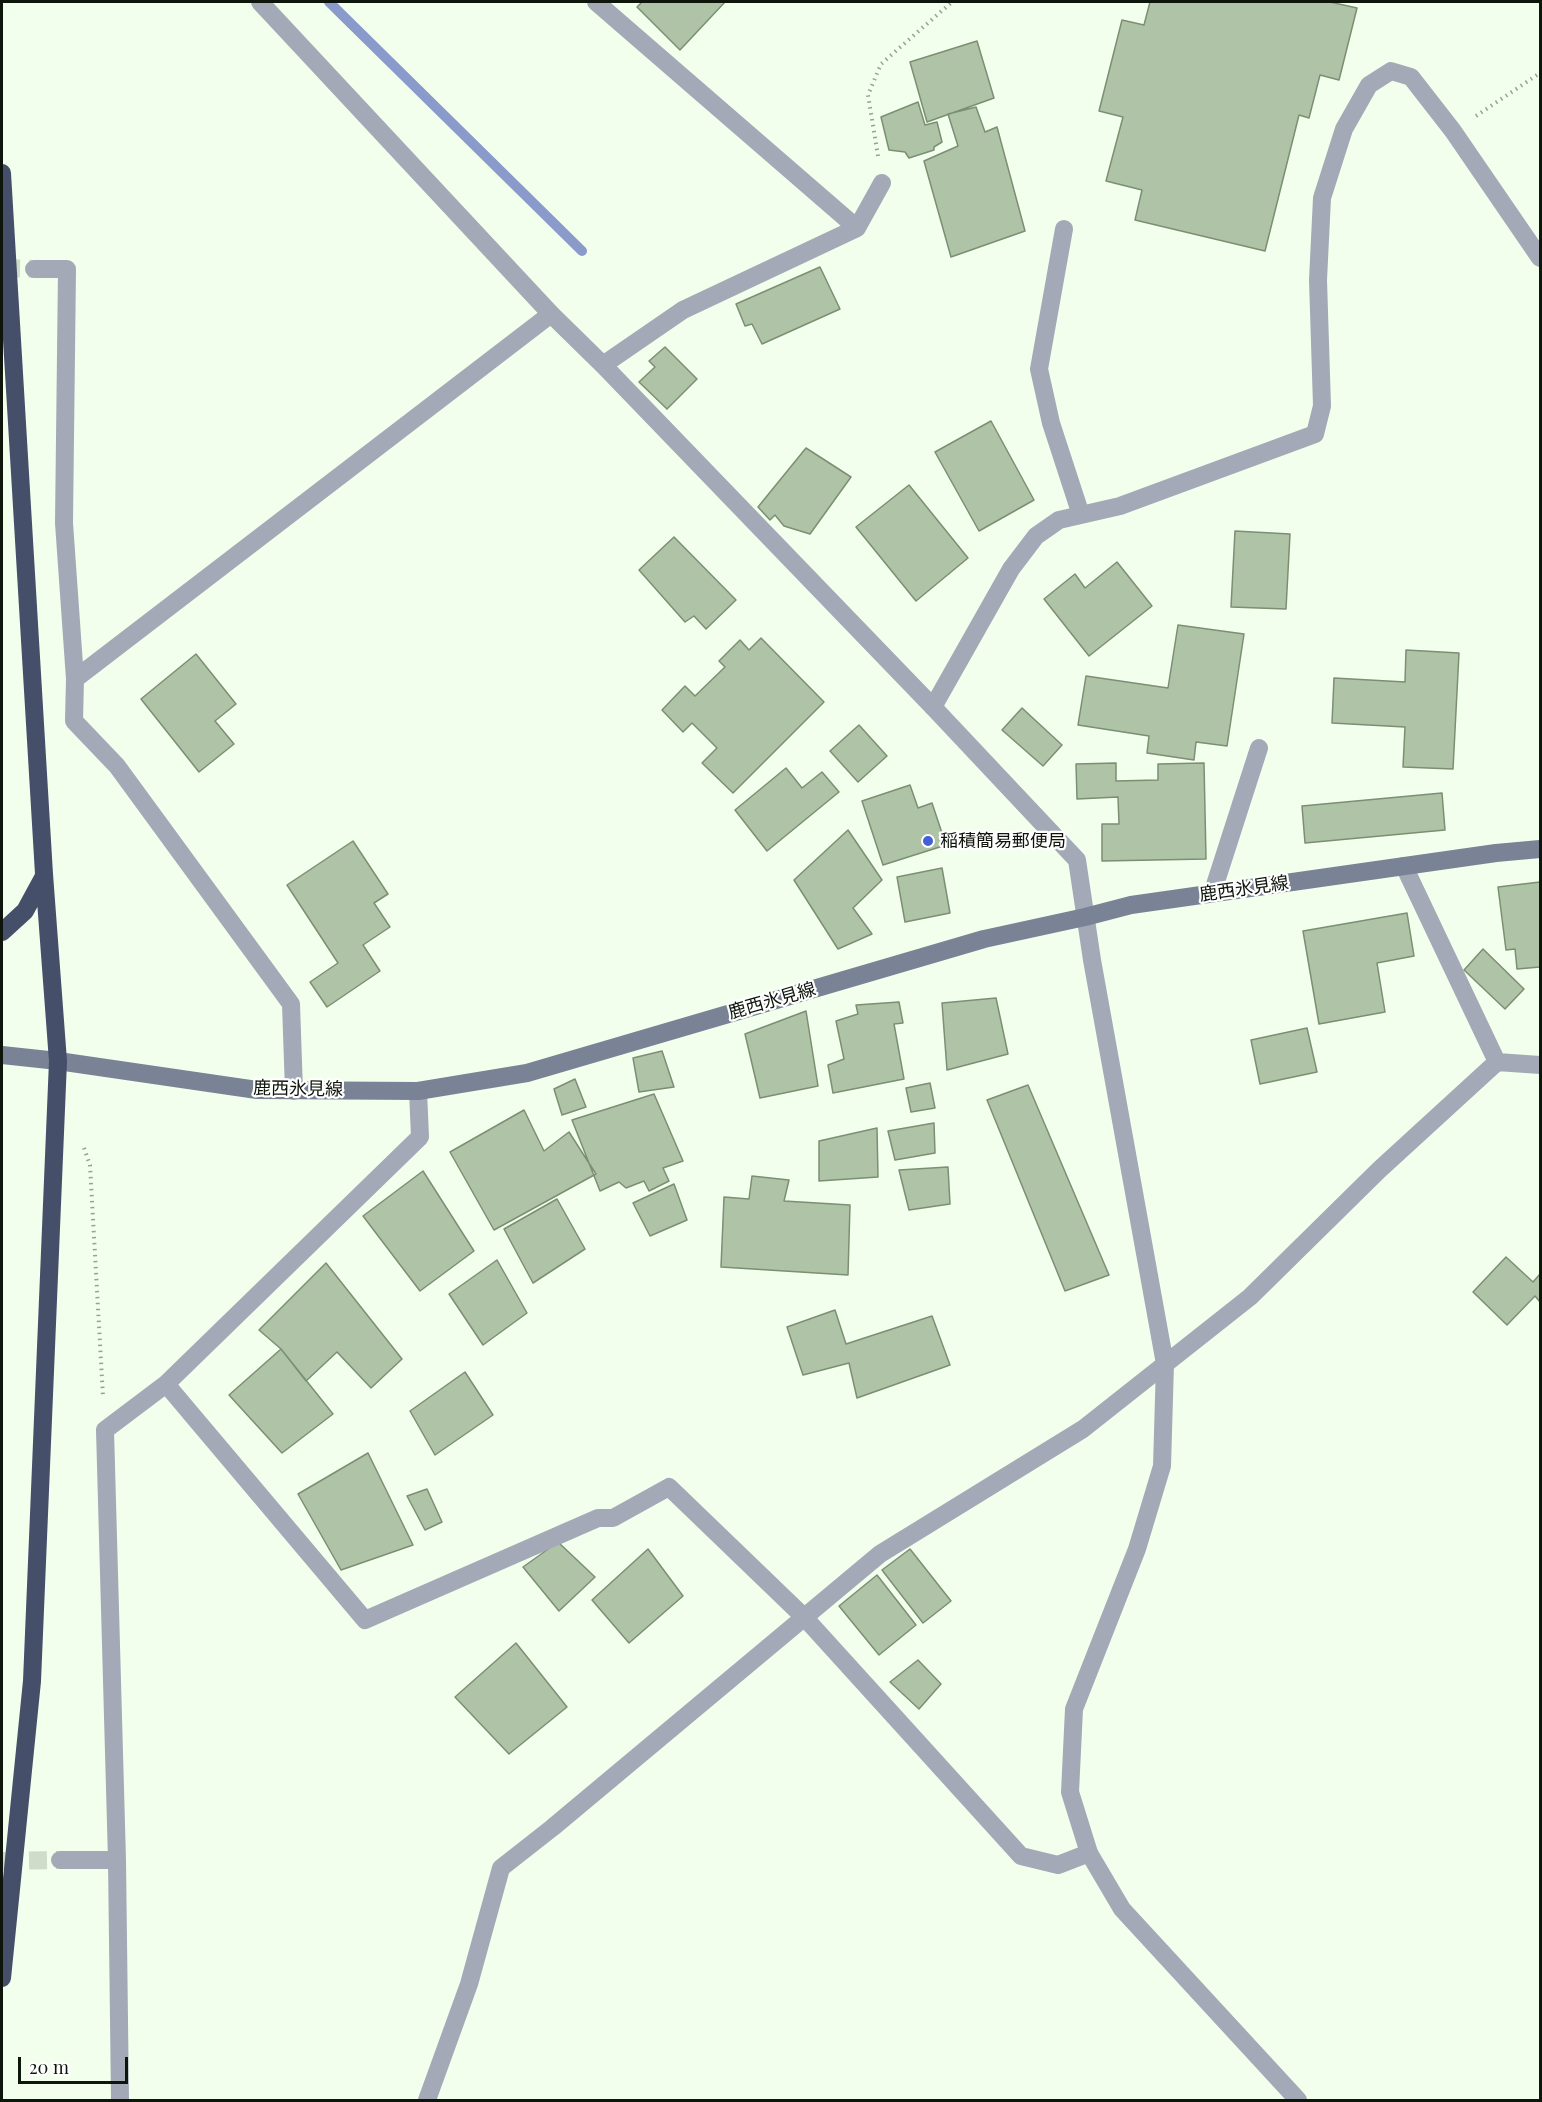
<!DOCTYPE html>
<meta charset="utf-8">
<style>
body{margin:0}
#map{position:relative;width:1542px;height:2102px;overflow:hidden;background:#f2ffec;font-family:"Playfair Display",serif}
canvas{display:block}
.frame{position:absolute;inset:0;border:3px solid #0e160b;pointer-events:none}
.scale{position:absolute;left:18px;top:2057px;width:110px;height:27px;box-sizing:border-box;border:3px solid #0e160b;border-top:0;padding-left:8px;font-size:18px;line-height:21px;white-space:nowrap;color:#0e160b;-webkit-text-stroke:4px #fff;paint-order:stroke}
</style>
<div id="map">
<canvas width="1542" height="2102"></canvas>
<div class="frame"></div>
<div class="scale">20 m</div>
</div>
<script>
const c = document.querySelector('canvas').getContext('2d');
c.lineJoin = 'round';
function trace(path, color, width, dash) {
  c.strokeStyle = color;
  c.lineWidth = width;
  c.lineCap = dash ? 'butt' : 'round';
  c.setLineDash(dash || []);
  c.stroke(path);
}
function fill(path, color) {
  c.fillStyle = color;
  c.fill(path, 'evenodd');
}
function write(font, color, halo, rows, align = 'center') {
  c.font = font + ' "Playfair Display","Noto Sans JP",serif';
  c.lineWidth = 4.5;
  c.setLineDash([]);
  c.textBaseline = 'middle';
  c.strokeStyle = halo;
  c.fillStyle = color;
  for (const [text, x, y, turn = 0] of rows) {
    c.save();
    c.translate(x, y);
    c.rotate((+turn || 0) * Math.PI / 180);
    c.textAlign = isNaN(turn) ? turn : align;
    if (halo) c.strokeText(text, 0, 0);
    c.fillText(text, 0, 0);
    c.restore();
  }
}
trace(new Path2D(`
 M329,2L582,251`), '#899acb', 10);
const building = new Path2D(`
 M642,2H725L680,50L637,7Z
 M1150,2H1330L1357,8L1339,80L1320,75L1309,118L1299,115L1265,251L1135,220L1142,190L1106,181L1123,117L1099,111L1122,20L1144,25Z
 M977,41L994,98L927,122L910,62Z
 M918,102L925,125L937,122L942,142L934,147V150L909,158L905,152L889,150L881,117Z
 M976,107L985,132L997,127L1025,231L951,257L924,161L958,146L948,114Z
 M820,267L840,309L762,344L752,324L745,326L736,304Z
 M665,347L697,379L667,409L639,382L655,367L649,361Z
 M991,421L1034,500L979,531L935,452Z
 M806,448L851,477L810,534L784,526L775,515L770,520L758,507Z
 M909,485L968,558L916,601L856,527Z
 M1235,531L1290,534L1286,609L1231,607Z
 M674,537L736,600L706,629L694,616L685,622L639,570Z
 M1117,562L1152,606L1089,656L1044,599L1075,574L1085,588Z
 M1178,625L1244,634L1227,746L1196,742L1194,760L1147,753L1149,736L1078,725L1086,676L1168,688Z
 M761,638L824,702L733,793L702,763L717,748L692,723L683,732L662,710L685,686L695,696L725,667L719,661L740,640L749,650Z
 M1406,650L1459,653L1453,769L1403,767L1405,727L1332,723L1334,678L1405,682Z
 M196,654L236,704L215,721L234,744L199,772L141,699Z
 M1022,708L1062,745L1043,766L1002,730Z
 M859,725L887,756L858,782L830,751Z
 M1116,763V781L1158,780V764L1204,763L1206,859L1102,861V824H1119L1118,797L1077,799L1076,764Z
 M786,768L802,788L822,772L839,792L767,851L735,810Z
 M910,785L918,808L932,803L946,845L883,865L862,801Z
 M1442,793L1445,830L1305,843L1302,806Z
 M848,830L882,880L853,908L872,934L838,949L794,880Z
 M353,841L388,894L374,903L390,927L363,945L380,971L327,1007L310,982L338,963L287,885Z
 M942,868L950,913L905,922L897,877Z
 M1540,882V967L1517,969L1515,949L1506,950L1498,887Z
 M1407,913L1414,956L1377,963L1385,1012L1319,1024L1303,931Z
 M1483,949L1524,989L1505,1009L1464,970Z
 M996,998L1008,1054L947,1070L942,1003Z
 M899,1002L903,1023L894,1024L904,1079L833,1093L828,1065L844,1059L836,1021L858,1014L856,1005Z
 M806,1011L818,1086L760,1098L745,1034Z
 M1307,1028L1317,1072L1260,1084L1251,1040Z
 M662,1051L674,1087L639,1092L633,1058Z
 M575,1079L586,1107L562,1115L554,1089Z
 M930,1083L935,1108L911,1112L906,1088Z
 M1028,1085L1109,1275L1065,1291L987,1100Z
 M654,1094L683,1161L663,1168L669,1181L649,1191L644,1181L626,1188L619,1182L600,1191L572,1120Z
 M524,1110L544,1151L569,1132L596,1174L494,1230L450,1152Z
 M934,1123L935,1153L895,1160L888,1131Z
 M877,1128L878,1177L819,1181V1141Z
 M948,1167L950,1204L909,1210L899,1170Z
 M423,1171L474,1251L420,1291L363,1216Z
 M752,1176L789,1180L784,1201L850,1205L848,1275L721,1267L724,1197L749,1199Z
 M674,1184L687,1220L650,1236L633,1203Z
 M557,1199L585,1249L533,1283L504,1229Z
 M1506,1257L1533,1282L1540,1274V1302L1535,1296L1507,1325L1473,1292Z
 M497,1260L527,1313L483,1345L449,1294Z
 M326,1263L402,1359L371,1388L337,1352L306,1381L281,1349L259,1330Z
 M835,1310L846,1344L932,1316L950,1365L857,1398L849,1363L803,1375L787,1327Z
 M281,1349L333,1414L282,1453L229,1395Z
 M465,1372L493,1415L435,1455L410,1411Z
 M368,1453L413,1545L341,1570L298,1494Z
 M427,1489L442,1522L425,1530L407,1496Z
 M558,1542L595,1577L559,1611L523,1567Z
 M648,1549L683,1596L629,1643L592,1600Z
 M910,1549L951,1601L923,1623L882,1570Z
 M877,1575L916,1625L879,1655L839,1606Z
 M516,1643L567,1707L509,1754L455,1697Z
 M918,1660L941,1684L919,1709L890,1682Z`);
fill(building, '#afc4a6');
trace(building, '#7b8f73', 1.5);
trace(new Path2D(`
 M2,268L34,269
 M2,1861L60,1860`), '#d0dcca', 18, [18, 9]);
trace(new Path2D(`
 M1476,116L1540,73
 M878,156L868,95L881,64L952,2
 M84,1148L90,1165L103,1397`), '#97a292', 4, [1.5, 4.5]);
trace(new Path2D(`
 M596,2L857,228
 M1064,229L1039,369L1051,423L1081,515
 M34,269H67L64,523L75,679L551,314
 M603,365L683,310L857,228L882,183
 M75,679L74,721L117,766L291,1004L294,1091
 M933,707L1011,569L1036,536L1059,520L1120,506L1315,434L1322,406L1318,280L1322,198L1344,129L1369,85L1391,71L1411,77L1453,131L1540,258
 M1404,866L1497,1062
 M1212,894L1259,748
 M166,1384L365,1620L598,1518H613L669,1487L805,1618L1021,1856L1058,1865L1089,1853
 M60,1860H117
 M120,2100L117,1860L105,1430L166,1384L420,1137L418,1091
 M427,2100L469,1984L501,1868L552,1828L880,1554L1083,1429L1250,1297L1379,1170L1497,1062L1540,1065`), '#a4a9b7', 18);
trace(new Path2D(`
 M260,2L551,314L603,365L933,707L1077,860L1092,960L1165,1364L1162,1466L1137,1549L1074,1709L1070,1792L1089,1853L1122,1909L1298,2100`), '#a4a9b7', 18);
trace(new Path2D(`
 M2,1055L58,1061L257,1090L418,1091L527,1073L984,939L1085,917L1131,905L1496,853L1540,849`), '#7a8296', 18);
trace(new Path2D(`
 M2,173L44,874L58,1061L32,1681L2,1978
 M2,932L25,911L44,876`), '#454f6a', 18);
for (const [x, y, r, color] of [
 [928,841,6,"#4560d4"]
]) {
  const dot = new Path2D();
  dot.arc(x, y, r, 0, 2 * Math.PI);
  c.fillStyle = color;
  c.fill(dot);
  trace(dot, '#fff', 2);
}
write('18px', '#0e160b', '#fff', [
 ["稲積簡易郵便局",940,841]
], 'left');
write('18px', '#0e160b', '#fff', [
 ["鹿西氷見線",1244,889,-8],
 ["鹿西氷見線",772,1001,-16],
 ["鹿西氷見線",298,1089,1]
]);
</script>
